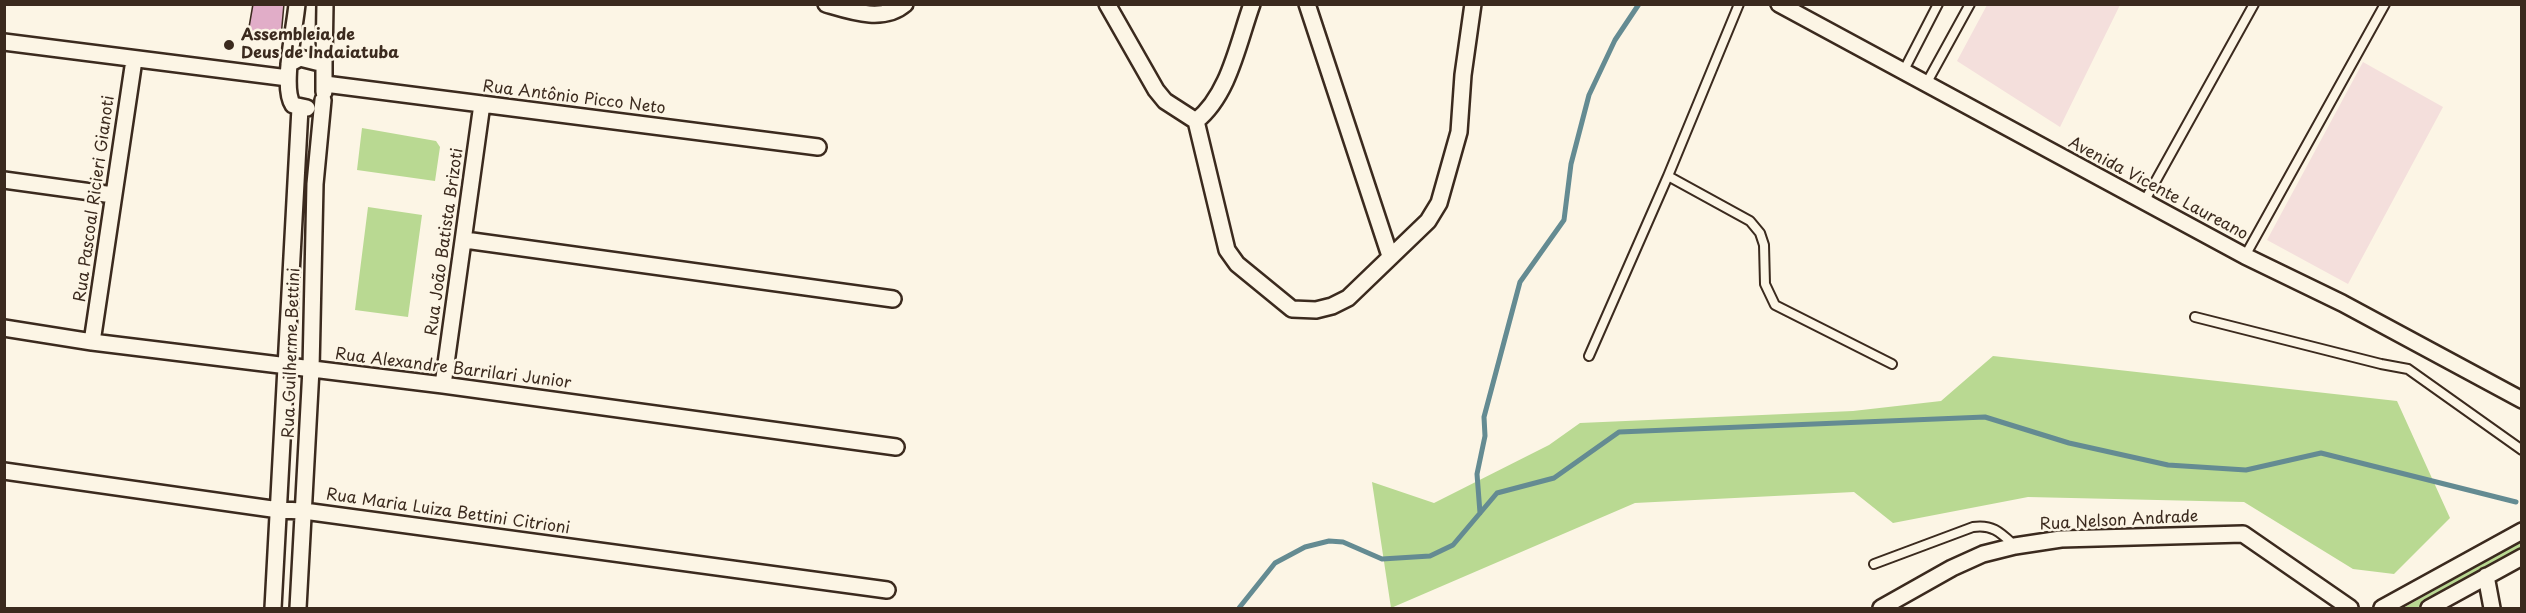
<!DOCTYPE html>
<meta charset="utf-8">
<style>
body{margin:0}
#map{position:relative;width:2526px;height:613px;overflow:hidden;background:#fcf5e5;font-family:"Playpen Sans",sans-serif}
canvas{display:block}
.frame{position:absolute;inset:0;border:6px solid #3b2a1e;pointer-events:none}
</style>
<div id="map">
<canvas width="2526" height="613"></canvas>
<div class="frame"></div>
</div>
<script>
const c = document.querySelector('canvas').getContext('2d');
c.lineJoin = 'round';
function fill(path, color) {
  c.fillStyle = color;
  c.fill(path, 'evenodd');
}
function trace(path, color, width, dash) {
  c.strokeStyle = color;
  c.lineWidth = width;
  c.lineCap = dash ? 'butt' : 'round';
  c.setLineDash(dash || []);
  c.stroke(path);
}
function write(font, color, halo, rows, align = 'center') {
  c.font = font + ' "Playpen Sans",sans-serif';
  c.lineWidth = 5;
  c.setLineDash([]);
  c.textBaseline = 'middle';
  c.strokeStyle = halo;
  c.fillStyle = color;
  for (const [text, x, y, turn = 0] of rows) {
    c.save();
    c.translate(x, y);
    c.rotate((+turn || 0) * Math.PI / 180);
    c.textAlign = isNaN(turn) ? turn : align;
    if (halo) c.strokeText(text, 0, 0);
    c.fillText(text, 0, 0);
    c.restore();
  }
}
fill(new Path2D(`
 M1987,5H2120L2060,127L1957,61Z
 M2363,62L2443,107L2348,284L2267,240Z`), '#f4dfdc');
fill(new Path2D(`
 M362,128L436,141L440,147L435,181L357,170Z
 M368,207L422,215L408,317L355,310Z
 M1993,356L2397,401L2450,518L2394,574L2353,569L2244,502L2028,497L1893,523L1854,492L1635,503L1391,608L1372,482L1434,503L1549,445L1580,423L1853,411L1941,401Z
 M2521,542V549L2417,608H2403Z`), '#b9d992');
trace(new Path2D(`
 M1480,513L1477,474L1485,436L1484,417L1520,282L1564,220L1571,164L1589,95L1615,40L1639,4
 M1239,608L1275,563L1305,547L1329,541L1343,542L1382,559L1430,556L1453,545L1497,493L1554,478L1619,432L1985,417L2069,443L2168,465L2246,470L2321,453L2516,502`), '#648b92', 5);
const building = new Path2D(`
 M253,4H284L281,37L248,33Z`);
fill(building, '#e1adc8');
trace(building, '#3b2a1e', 1.5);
const lane = new Path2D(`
 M1739,4L1668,176L1750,221L1760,233L1764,245L1765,284L1775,305L1892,364
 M1903,72L1938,4
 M1926,84L1970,4
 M2144,202L2254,4
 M2245,256L2385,4
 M2195,317L2381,364L2408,369L2522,450
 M1589,356L1668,176
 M1874,564L1973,527C1993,524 2001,533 2015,546`);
const street = new Path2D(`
 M297,4C295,28 281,88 293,105L307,108
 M826,4C850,11 883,23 905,4
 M1107,4L1156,90L1165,101L1196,121L1227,250L1237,264L1292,309L1316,310L1332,306L1348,298L1428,221L1439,203L1459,132L1463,75L1473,4
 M1307,4L1390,256
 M1779,4L2245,256L2342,303L2522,400
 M4,42L288,78
 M289,64L300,58L324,64V92
 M324,64L325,4
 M325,84L818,147
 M1196,121C1229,95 1238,43 1252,4
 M4,180L113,195
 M465,240L893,299
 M4,328L92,342L443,385L896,447
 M92,342L134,60
 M443,385L482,104
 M4,471L279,510L304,511L887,590
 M2486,576L2492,608
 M273,608L300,108
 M298,608L311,369L315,184L323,100
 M1881,608L1952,568L1983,554L2015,546L2061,539L2243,534L2350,608
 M2382,608L2522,531
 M2429,608L2522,557`);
trace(lane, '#3b2a1e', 12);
trace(street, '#3b2a1e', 20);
trace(lane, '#fcf5e5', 8);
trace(street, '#fcf5e5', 15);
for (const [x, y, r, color] of [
 [229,45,6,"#3b2a1e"]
]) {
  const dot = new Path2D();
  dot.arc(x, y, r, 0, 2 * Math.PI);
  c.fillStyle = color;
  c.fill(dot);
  trace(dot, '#fcf5e5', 2);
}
write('bold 16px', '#3b2a1e', '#fcf5e5', [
 ["Assembleia de",241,36],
 ["Deus de Indaiatuba",241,54]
], 'left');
write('16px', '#3b2a1e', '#fcf5e5', [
 ["Rua Antônio Picco Neto",574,98,7],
 ["Avenida Vicente Laureano",2158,189,28],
 ["Rua Pascoal Ricieri Gianoti",95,199,-82],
 ["Rua João Batista Brizoti",445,242,-82],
 ["Rua Guilherme Bettini",292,353,-88],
 ["Rua Alexandre Barrilari Junior",453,369,7],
 ["Rua Maria Luiza Bettini Citrioni",448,512,8],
 ["Rua Nelson Andrade",2119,521,-3]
]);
</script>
